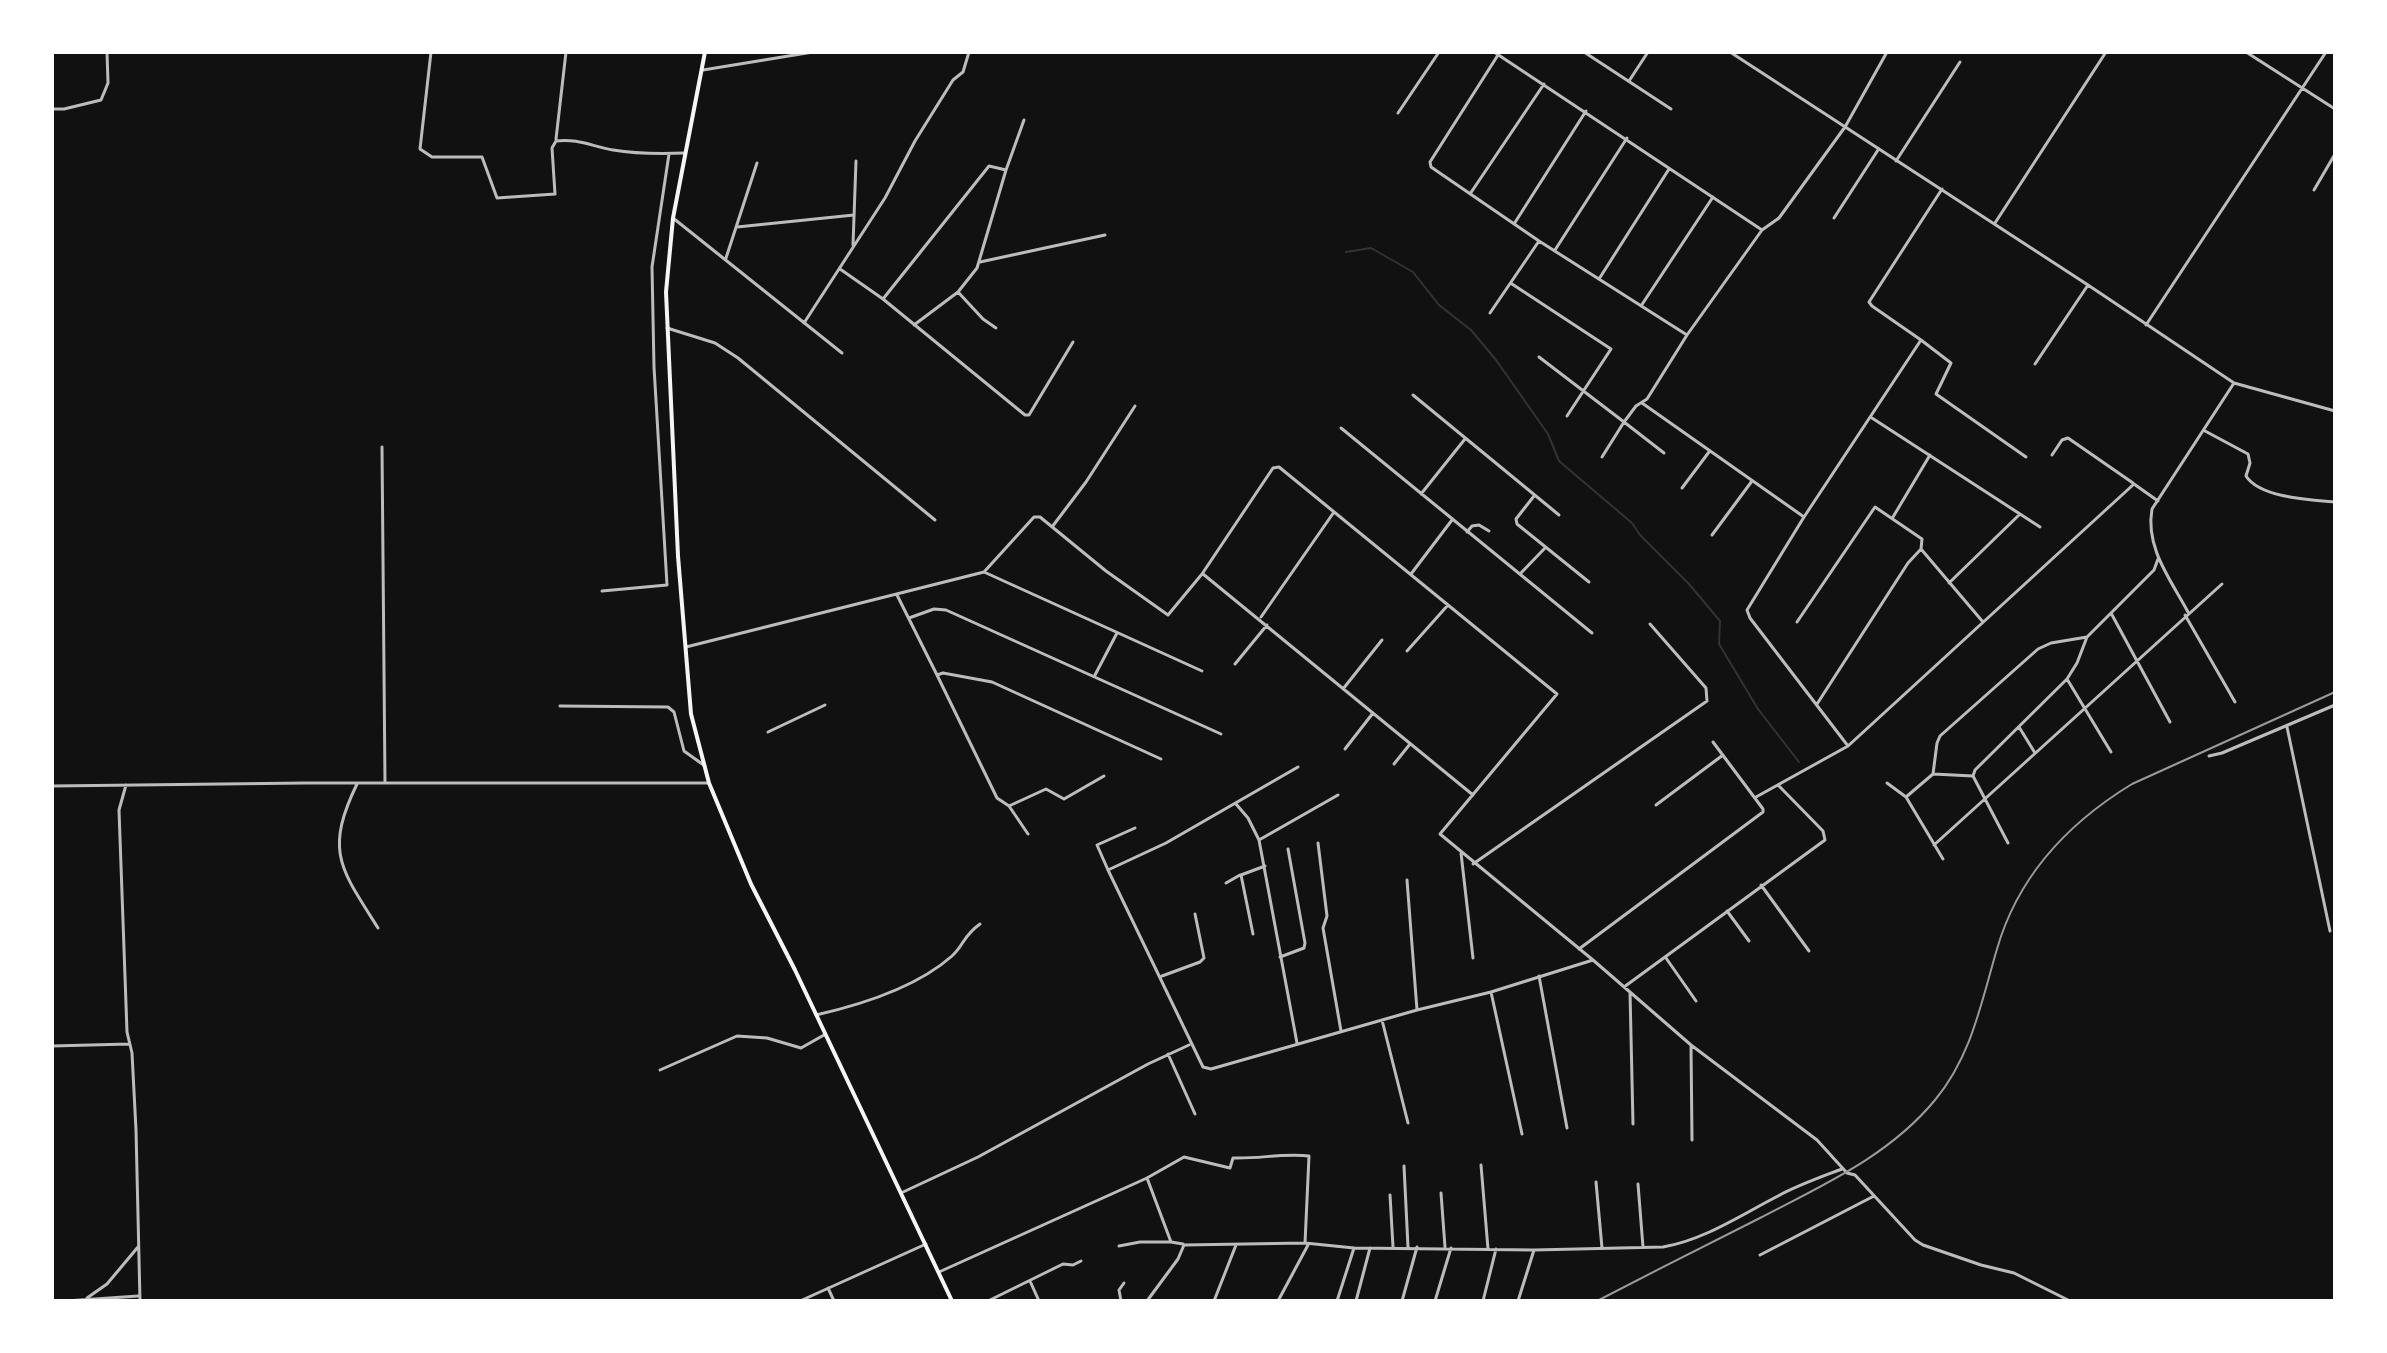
<!DOCTYPE html>
<style>
body{margin:0}
#map{position:relative;width:2387px;height:1353px;overflow:hidden;background:#111;font-family:Arial,sans-serif}
canvas{display:block}
.frame{position:absolute;inset:0;border:54px solid #fff;pointer-events:none}
</style>
<div id="map">
<canvas width="2387" height="1353"></canvas>
<div class="frame"></div>
</div>
<script>
const c = document.querySelector('canvas').getContext('2d');
c.lineJoin = 'round';
function trace(path, color, width, dash) {
  c.strokeStyle = color;
  c.lineWidth = width;
  c.lineCap = dash ? 'butt' : 'round';
  c.setLineDash(dash || []);
  c.stroke(path);
}
trace(new Path2D(`
 M1346,252L1371,248L1413,272L1439,305L1471,330L1496,360L1548,434L1559,461L1632,523L1640,535L1689,584L1720,621L1719,644L1758,709L1799,762`), '#333', 2);
trace(new Path2D(`
 M431,52L420,149L432,157H482L497,198L555,194L552,148L556,141C577,138 594,147 613,150C637,154 661,154 685,153
 M1494,52L1762,230
 M1584,52L1671,109
 M1730,52L2088,285
 M2246,52L2335,109
 M1498,55L1430,162L1431,167L1539,241L1687,335
 M703,70L813,52
 M1629,81L1648,52
 M52,109H64L101,100L108,83L107,52
 M1398,113L1439,52
 M556,139L566,52
 M1896,161L1960,62
 M2314,190L2335,154
 M1470,194L1544,84
 M673,218L842,353
 M1834,218L1878,150
 M1995,223L2106,52
 M1514,224L1586,111
 M737,227L854,215
 M853,245L856,161
 M1555,250L1627,138
 M726,258L757,163
 M980,262L1105,235
 M840,269L883,299L1025,415H1029L1073,342
 M1599,279L1669,169
 M1512,284L1611,349L1567,416
 M958,292L983,319L996,328
 M883,299L989,166L1006,170L1024,120
 M1641,306L1713,197
 M1490,313L1539,241
 M804,323L885,198L915,141L953,80L963,72L969,52
 M914,325L958,292L977,268L1006,170
 M2146,325L2326,52
 M667,328L715,343L738,358L935,520
 M1921,340L1951,363L1936,394L2026,457
 M1539,357L1624,422L1636,406L1647,399L1687,335L1762,230L1779,218L1845,127L1887,52
 M2035,364L2088,285L2234,383L2152,509C2145,548 2171,580 2188,612
 M2234,383L2335,411
 M1413,395L1559,515
 M1642,403L1804,517
 M1872,418L2040,527
 M1341,428L1592,633
 M2205,431L2248,454L2250,463L2246,476C2260,498 2311,500 2335,502
 M382,447L385,783
 M2052,455L2062,440L2068,438L2133,483
 M1602,457L1624,422L1664,453
 M1682,488L1709,452
 M1421,494L1465,439
 M1534,496L1516,519L1517,524L1589,582
 M1893,517L1930,455
 M1052,527L1086,482L1135,406
 M1467,532L1472,526L1479,525L1489,531
 M1712,535L1752,481
 M984,572L1202,671
 M1203,574L1473,795
 M1411,574L1452,520
 M1520,574L1545,548
 M1949,583L2020,514
 M602,591L667,585L654,367L652,267L669,154
 M897,595L937,675L943,673L992,682L1161,759
 M2111,613L2170,722
 M2185,615L2235,702
 M1261,617L1334,512
 M909,618L934,609L946,610L1221,734
 M1797,622L1875,507L1922,539L1921,549L1983,622
 M686,647L984,572L1034,517H1040L1106,571L1168,615L1202,574L1273,468L1279,467L1557,694L1440,834L1593,960L1691,1045L1817,1140L1847,1173L1855,1175L1915,1240L1923,1245L1981,1265L2014,1273L2070,1301
 M1407,651L1448,605
 M1235,664L1267,625
 M937,675L997,798L1009,806L1028,834
 M1095,675L1117,633
 M2067,679L2111,752
 M1343,689L1382,640
 M1817,704L1908,563L1921,549
 M560,706L668,707L674,712L684,751L705,766
 M2019,727L2035,753
 M2287,727L2330,931
 M768,732L825,705
 M1848,746L1750,618L1747,610L1804,517L1921,340L1872,306L1869,302L1942,189
 M1345,749L1373,713
 M2209,756L2222,753L2335,705
 M1394,764L1410,744
 M1298,767L1166,843L1108,870L1203,1067L1211,1069L1417,1010L1491,992L1593,960
 M1933,774L1973,776
 M1887,783L1906,797L1943,859
 M357,784C324,852 341,869 378,928
 M126,785L119,810L127,1032L132,1053L136,1130L140,1301
 M52,786L306,783H709
 M1756,797L1848,746L2134,484L2158,501
 M1906,797L1933,774L1937,743L1940,736L2038,649L2051,643L2087,637
 M1236,804L1248,818L1259,840L1297,1043
 M1656,805L1723,755
 M1009,806L1046,789L1064,799L1104,776
 M1259,840L1338,795
 M1318,843L1327,916L1323,928L1341,1031
 M2008,843L1973,776L1975,770L2067,679L2077,663L2087,637L2154,570L2158,559
 M1934,845L2222,584
 M1461,853L1473,958
 M1473,864L1707,701L1706,688L1650,624
 M1108,870L1097,845L1135,828
 M1407,880L1417,1010
 M1226,883L1240,875
 M1761,885L1809,951
 M1727,911L1749,941
 M1253,934L1241,875L1265,866
 M1579,949L1763,812V809L1713,742
 M1280,957L1304,948L1305,943L1288,849
 M1666,958L1696,1001
 M1162,976L1200,962L1204,958L1195,914
 M1539,976L1567,1128
 M1624,987L1825,840L1823,831L1779,786
 M1491,992L1522,1134
 M1630,992L1633,1124
 M816,1015C860,1005 917,987 952,956C964,945 963,936 980,924
 M1382,1020L1408,1123
 M1691,1045L1692,1140
 M52,1046L129,1044
 M1168,1054L1195,1114
 M660,1070L737,1036L767,1038L801,1048L824,1035
 M1481,1165L1488,1249
 M1404,1166L1408,1247
 M1147,1178L1171,1242L1183,1244
 M1596,1182L1602,1248
 M1638,1184L1643,1247
 M901,1193L978,1157L1148,1064L1189,1045
 M1441,1193L1445,1247
 M1390,1195L1393,1247
 M1119,1246L1140,1242H1170
 M1760,1255L1874,1196
 M939,1272L1147,1178L1184,1157L1230,1168L1233,1158C1259,1159 1283,1153 1309,1156L1305,1243
 M1030,1281L1039,1301
 M828,1288L834,1301
 M87,1298L107,1284L138,1247
 M66,1301L138,1296
 M800,1301L926,1244
 M988,1301L1063,1264L1073,1265L1081,1261
 M1121,1301L1119,1290L1124,1283
 M1147,1301L1178,1259L1184,1245L1305,1243L1354,1248L1534,1250L1663,1247C1704,1240 1741,1215 1778,1196C1798,1185 1821,1177 1842,1169
 M1214,1301L1236,1245
 M1278,1301L1308,1245
 M1337,1301L1354,1248
 M1356,1301L1370,1248
 M1402,1301L1417,1247
 M1435,1301L1451,1248
 M1483,1301L1496,1249
 M1518,1301L1534,1250`), '#bcbcbc', 3);
trace(new Path2D(`
 M705,52L673,218L666,292L678,556L691,714L709,783L751,884L795,970L952,1301`), '#f5f5f5', 4);
trace(new Path2D(`
 M1597,1301C1651,1273 1706,1245 1760,1218C1823,1185 1889,1156 1935,1100C1972,1055 1981,1003 1997,949C2018,876 2068,823 2132,784L2335,692`), '#9a9a9a', 2);
</script>
